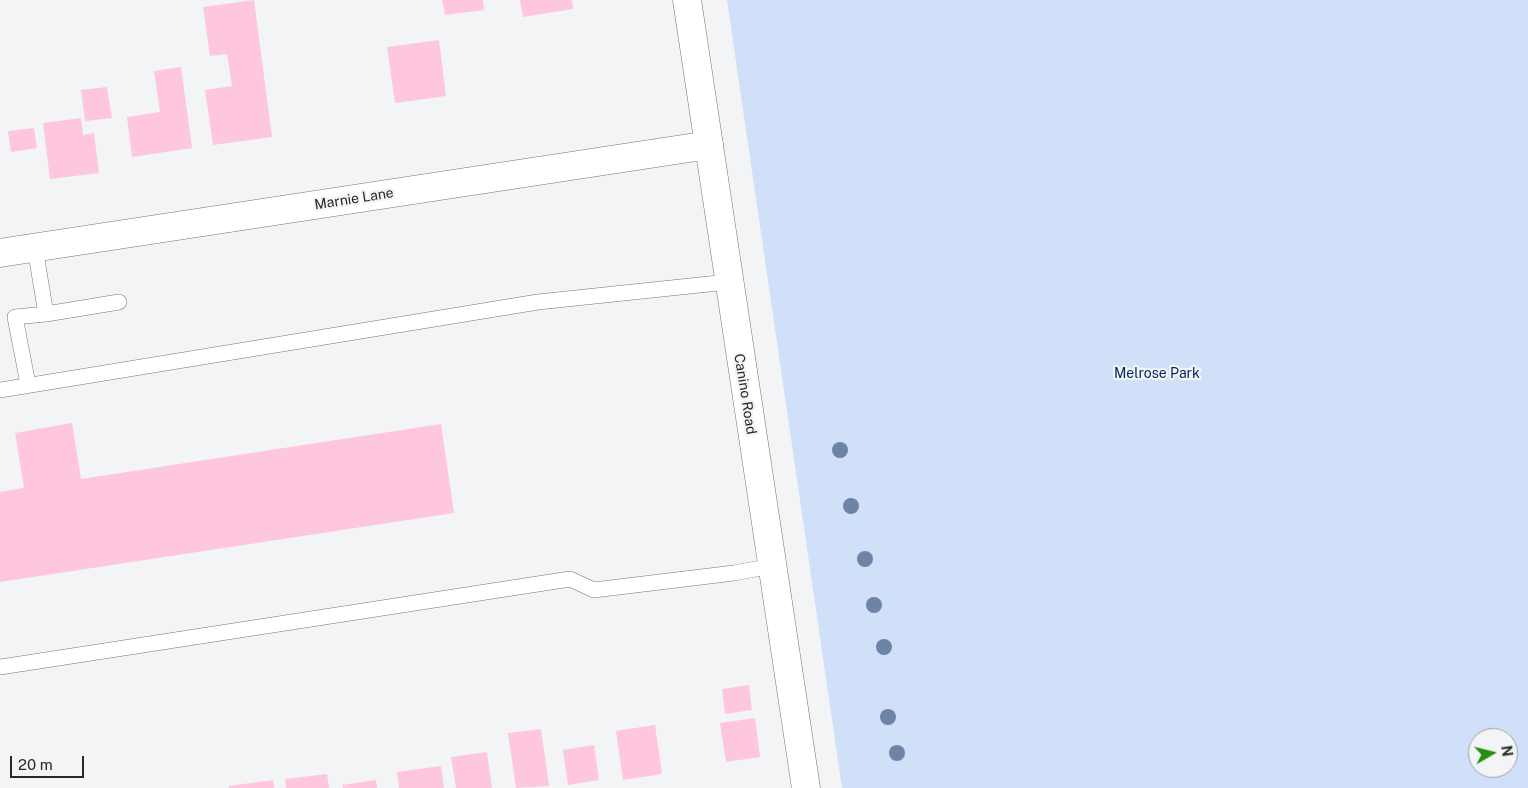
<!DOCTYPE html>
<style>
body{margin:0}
#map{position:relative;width:1528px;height:788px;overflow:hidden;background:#f3f4f6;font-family:"Public Sans",sans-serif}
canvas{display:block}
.north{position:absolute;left:1468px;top:728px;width:50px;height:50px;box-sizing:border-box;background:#f3f4f6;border:1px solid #a1a2a4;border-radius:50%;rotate:82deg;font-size:14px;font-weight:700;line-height:20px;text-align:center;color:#272829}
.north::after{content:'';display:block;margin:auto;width:18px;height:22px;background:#268f11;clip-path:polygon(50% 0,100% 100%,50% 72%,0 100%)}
.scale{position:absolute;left:10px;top:756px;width:74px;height:22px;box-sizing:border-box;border:2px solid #272829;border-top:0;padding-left:6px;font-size:15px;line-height:18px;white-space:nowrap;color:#272829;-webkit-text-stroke:4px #f3f4f6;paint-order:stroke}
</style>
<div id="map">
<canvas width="1528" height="788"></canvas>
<div class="north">N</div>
<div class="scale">20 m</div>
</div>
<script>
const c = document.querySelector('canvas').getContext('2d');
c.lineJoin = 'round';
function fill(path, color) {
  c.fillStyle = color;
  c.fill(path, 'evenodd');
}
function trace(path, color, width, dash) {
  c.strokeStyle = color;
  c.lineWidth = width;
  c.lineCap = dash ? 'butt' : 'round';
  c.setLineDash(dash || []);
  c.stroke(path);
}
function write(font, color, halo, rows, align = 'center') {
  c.font = font + ' "Public Sans",sans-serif';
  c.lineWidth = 4.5;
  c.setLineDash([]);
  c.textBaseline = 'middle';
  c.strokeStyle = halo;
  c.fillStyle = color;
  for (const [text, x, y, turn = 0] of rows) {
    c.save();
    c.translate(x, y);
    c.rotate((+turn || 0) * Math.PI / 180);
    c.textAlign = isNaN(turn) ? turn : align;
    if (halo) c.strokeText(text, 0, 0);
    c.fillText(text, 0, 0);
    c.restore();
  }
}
fill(new Path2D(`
 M727,0H1528V788H842ZM1478,738H1508V768H1478Z`), '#d0e0f9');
fill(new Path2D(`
 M254,0L272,137L213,145L205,90L232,86L227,54L210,56L203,7Z
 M442,0H483L484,10L445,15Z
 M520,0H572L573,9L523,17Z
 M439,40L446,96L395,103L387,47Z
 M181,67L192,148L132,157L127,117L160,112L154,71Z
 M107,87L112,118L85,121L81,90Z
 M81,118L83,135L94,133L99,173L50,179L43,123Z
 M34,128L37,148L11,152L8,131Z
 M72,423L81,479L441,424L454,513L0,582V492L24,488L15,433Z
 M749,685L752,710L725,714L722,689Z
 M755,718L760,757L726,762L720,723Z
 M655,725L662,774L623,780L616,731Z
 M541,729L549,786L516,788L508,733Z
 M594,745L599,780L568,785L563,750Z
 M487,752L492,788H456L451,757Z
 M441,766L444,788H399L397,772Z
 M327,774L329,788H286L285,779Z
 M273,780L274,788H229V786Z
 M376,780L377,788H343L342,785Z`), '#fec7dd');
const service = new Path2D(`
 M35,248L46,314L119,302
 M28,384L15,317L46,314
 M0,390L538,302L728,282
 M0,667L570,579L594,590L734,573L772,566`);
const minor = new Path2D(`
 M0,253L709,145`);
const tertiary = new Path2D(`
 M687,0L806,788`);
trace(service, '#747577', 16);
trace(minor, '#747577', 29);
trace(tertiary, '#747577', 29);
trace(service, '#fff', 15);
trace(minor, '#fff', 28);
trace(tertiary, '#fff', 28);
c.fillStyle = '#6e84a6';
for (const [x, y] of [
 [840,450],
 [851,506],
 [865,559],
 [874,605],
 [884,647],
 [888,717],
 [897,753]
]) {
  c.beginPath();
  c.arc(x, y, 8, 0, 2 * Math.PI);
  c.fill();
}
write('14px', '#272829', '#f3f4f6', [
 ["Marnie Lane",354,199,-9],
 ["Canino Road",745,394,81]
]);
write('14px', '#022864', '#f3f4f6', [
 ["Melrose Park",1157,374]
]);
</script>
